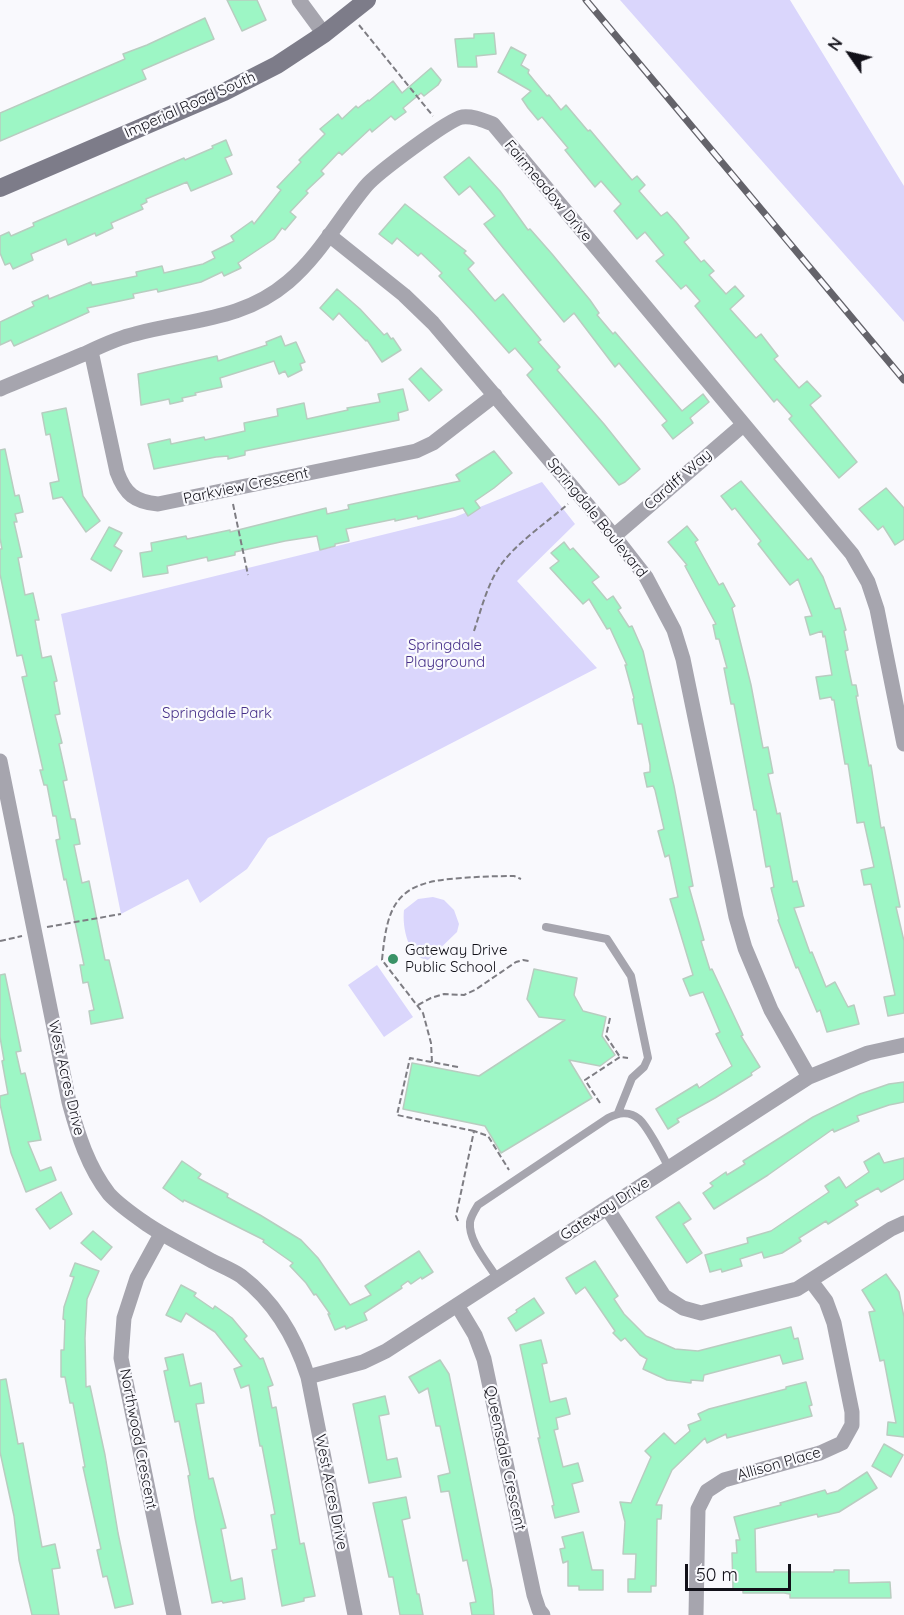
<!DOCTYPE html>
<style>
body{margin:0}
#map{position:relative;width:904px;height:1615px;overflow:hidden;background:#f9f9fd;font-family:Quicksand,sans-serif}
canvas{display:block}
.north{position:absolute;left:820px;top:24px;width:60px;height:60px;-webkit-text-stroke:4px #f9f9fd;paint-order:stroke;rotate:304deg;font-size:16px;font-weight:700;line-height:24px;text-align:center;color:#121119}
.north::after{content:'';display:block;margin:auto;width:21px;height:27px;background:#121119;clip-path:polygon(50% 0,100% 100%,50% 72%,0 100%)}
.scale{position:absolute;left:685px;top:1564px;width:106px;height:27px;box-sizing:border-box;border:3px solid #121119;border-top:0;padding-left:8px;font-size:18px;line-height:21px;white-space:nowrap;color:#121119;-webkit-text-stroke:4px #f9f9fd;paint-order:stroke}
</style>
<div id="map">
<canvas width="904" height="1615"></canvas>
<div class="north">N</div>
<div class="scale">50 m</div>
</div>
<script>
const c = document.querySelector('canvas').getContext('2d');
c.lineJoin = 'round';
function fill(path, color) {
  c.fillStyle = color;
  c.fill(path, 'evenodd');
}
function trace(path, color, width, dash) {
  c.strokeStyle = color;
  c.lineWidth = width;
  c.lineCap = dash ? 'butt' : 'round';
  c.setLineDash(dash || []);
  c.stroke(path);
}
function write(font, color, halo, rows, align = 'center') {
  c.font = font + ' Quicksand,sans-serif';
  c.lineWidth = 4.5;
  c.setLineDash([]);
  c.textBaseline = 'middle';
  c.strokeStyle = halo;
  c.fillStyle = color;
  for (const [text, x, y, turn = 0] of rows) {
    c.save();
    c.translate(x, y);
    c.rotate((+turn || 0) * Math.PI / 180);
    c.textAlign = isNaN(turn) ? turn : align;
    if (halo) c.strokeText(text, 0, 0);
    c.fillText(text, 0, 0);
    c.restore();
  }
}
fill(new Path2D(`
 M620,0H790L904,186V322Z
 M542,482L575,524L517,581L597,668L268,838L247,869L200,903L188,879L121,914L61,614L455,517Z
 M433,897L444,900L454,910L459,924L457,932L428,960C408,958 402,927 404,910L418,899Z
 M377,965L413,1017L384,1037L348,985Z`), '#dad6fc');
const building = new Path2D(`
 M227,0H257L266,20L242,31Z
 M205,18L214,39L142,70L146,79L0,141V113L125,59L123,54L147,45Z
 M494,33L496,54L476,56L477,67H458L455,39L474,38V34Z
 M511,47L526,55L521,65L529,70L528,73L547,96L549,95L561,110L566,105L588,131L590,130L632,180L637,176L645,185L639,191L661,216L667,212L676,222L689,238L684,242L701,262L704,260L714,271L709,275L726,294L735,286L744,296L730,309L756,338L761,334L778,356L774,359L799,388L807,381L821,396L810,405L857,462L839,478L789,419L792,416L777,399L774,402L695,306L700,301L686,285L681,289L656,261L664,255L645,232L637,239L614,211L621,204L601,181L595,187L565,150L568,148L542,117L538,120L528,108L522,99L531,91L498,72Z
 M431,68L441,80L438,85L424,96L421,93L403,108L406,112L395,120L391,116L372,132L370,129L342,155L339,152L321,171L324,174L306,191L308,193L290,212L296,217L285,230L282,228L274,239L238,263L241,268L224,276L222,272L201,282L158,292L157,289L133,294L134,298L87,308L89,312L14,346L11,340L0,345V322L34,306L32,302L48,295L49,299L91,282L92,285L137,276L136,272L162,266L164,273L203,264L215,258L212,252L234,241L231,236L252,221L254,224L281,190L277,187L301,162L299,160L325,134L320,129L338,114L342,119L356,106L358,108L368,100L369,101L393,81L402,93Z
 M226,140L232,155L225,158L232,174L191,191L187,182L146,199L147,202L141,205L143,209L111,223L113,228L96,236L95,233L68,245L66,239L31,254L33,260L13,269L10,263L5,265L0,253V236L9,232L11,236L34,226L33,223L184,158L185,160L213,148L212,146Z
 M469,157L500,191L528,230L530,229L552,254L590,300L599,313L597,315L613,334L615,332L682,411L703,394L709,402L690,418L693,423L673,439L662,425L667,421L619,363L615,367L574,313L564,322L504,249L484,224L495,216L470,186L459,195L444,177Z
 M405,204L466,251L464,253L474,263L468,269L495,301L503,294L541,340L538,342L560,367L557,370L604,424L640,469L625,482L619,485L527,375L533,369L515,348L509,353L473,312L439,276L442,273L421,253L418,256L397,238L392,244L379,234Z
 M337,289L360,309L384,335L387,333L391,339L393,338L401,350L382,362L367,340L366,341L339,313L333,320L320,308Z
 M281,336L285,346L296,342L305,362L300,364L302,370L288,377L285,371L279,374L274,361L220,378L222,387L195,393L196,395L182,398L183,401L170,404L169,399L141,405L138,374L217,356L218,361L267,345L266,342Z
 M421,368L442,390L429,401L409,379Z
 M403,389L408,410L398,413L399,420L245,451V455L228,459V456L216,457L154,469L148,444L170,439L171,444L204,437L205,440L245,431L244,423L278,416L277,409L304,403L307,419L348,410L347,408L380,402L378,394Z
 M66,408L83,496L100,521L86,532L62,497L53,499L50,483L59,481L50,434L46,435L42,413Z
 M5,449L15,496L19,495L23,512L15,514L17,522H14L22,557L18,558L25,595L33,593L39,620H35L42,658L51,656L57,681L54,682L60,714L55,715L62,743L59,744L67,780L63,781L71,819H75L80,844L74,845L82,883L89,881L105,960H109L123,1018L91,1024L89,1011L94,1010L88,982L83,983L80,965H84L66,879L64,880L56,840L60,839L56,816H53L47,785H44L40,770H43L22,677L27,676L22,655L17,656L0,574V549H2L0,538V450Z
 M494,451L512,473L494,488L475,501L480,508L468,516L463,508L418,519L417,516L395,521V519L346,529L349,541L335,544V546L320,550L317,536L285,541L235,552V555L208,561L207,557L167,566L168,573L143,577L140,553L152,551L151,543L186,536L187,539L230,530V532L326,508L327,514L349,509L348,505L460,481L456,475Z
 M741,481L808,560L811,558L823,577L835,609L840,608L846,630L844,631L848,650L845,651L852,685H856L858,696H856L869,766L871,765L881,828L884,827L900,907H896L904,941V1013L888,1016L884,997L895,995L871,884L864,885L861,870L874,867L864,822L857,823L848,764H845L834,700H832L831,697L820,699L816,677L832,675L825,636L823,637L822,631L810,635L805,617L812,616L798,579L790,585L758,544L761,541L735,508L732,510L721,496Z
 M886,488L904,508V539L895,545L883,526L878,530L859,509Z
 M687,526L698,540L695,542L719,585L723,583L735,606L732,608L751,685L763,748L768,747L773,773L768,774L777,814L780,813L793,882L797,881L804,906L794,908L810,953L812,952L826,987L835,982L848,1007L854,1005L859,1024L827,1032L820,1010L817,1012L798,967L796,968L778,920L779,919L771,888L774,887L770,866L766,867L756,810H754L734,704H731L724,668H727L719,639H716L713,625L716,624L685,566L687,565L668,542Z
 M109,527L122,533L114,546L122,551L111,571L91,559Z
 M564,542L570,550L573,548L599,577L592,582L607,600L613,596L621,608L618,610L629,627L632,626L643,651L674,786L693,886L689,887L704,940L701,941L710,970L712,969L743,1035L741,1036L760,1067L751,1073L752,1075L715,1098L677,1119L679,1122L668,1129L656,1109L697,1084L699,1088L732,1066L716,1034L720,1032L703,992L690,996L683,979L693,975L670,899L678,897L669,855L665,857L658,831L664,829L655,790L653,786L647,787L644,773L650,772V765L642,724H638L633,699L634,698L625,665H627L610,628L607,629L589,599L583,604L550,568L559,561L551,553Z
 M534,969L577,978L574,995L583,1011L606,1017L602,1036L615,1055L600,1066L569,1060L592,1098L501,1153L485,1126L403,1109L412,1063L479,1076L565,1020L539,1017L527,999Z
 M5,974L21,1051L16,1052L21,1074L25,1073L41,1140L28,1142L40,1171L51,1167L56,1180L26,1192L11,1153L0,1104V1096L8,1094L2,1061L4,1060L0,1037V975Z
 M904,1082V1102L889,1105L857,1116L859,1121L834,1132L833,1129L768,1175L714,1209L703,1193L713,1186L710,1183L726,1172L727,1175L745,1164L743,1161L813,1117L860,1094L889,1084Z
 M879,1153L884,1163L904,1158V1179L881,1192L878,1188L855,1201L858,1205L828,1224L826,1221L799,1238L801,1241L782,1253L764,1258L762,1252L740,1259L742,1266L722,1272L721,1269L710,1272L705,1255L748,1243L747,1238L771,1231L829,1192L825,1186L839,1177L846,1188L869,1172L864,1162Z
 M182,1161L201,1174L198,1178L228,1194L227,1197L260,1215L301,1240L318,1258L350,1305L371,1295L365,1286L419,1251L433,1272L422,1279L421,1277L411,1284L408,1281L401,1286L402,1288L364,1313L367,1320L346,1329L345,1326L335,1330L328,1314H330L316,1294L314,1295L306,1283L290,1266L293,1263L263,1242L264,1240L184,1200L183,1202L163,1188Z
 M61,1192L72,1214L50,1229L36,1209Z
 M679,1202L691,1219L683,1224L702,1253L687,1263L656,1217Z
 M93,1231L112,1247L101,1260L81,1243Z
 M595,1261L618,1296L614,1299L624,1314L646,1336L675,1349L698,1351L791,1327L794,1339L798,1338L803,1359L783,1364L780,1355L704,1375L703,1381L691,1380V1383L667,1380L643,1369L647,1359L640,1355L625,1338L621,1341L613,1333L615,1331L585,1287L576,1294L566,1278Z
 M75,1263L99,1271L87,1299L85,1338L86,1387L90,1386L105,1455L118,1533L133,1604L115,1608L107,1576L103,1577L97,1550L101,1549L83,1467H85L73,1403H70L65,1377H61V1350H64L65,1320L63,1319L64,1307L74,1277L70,1276Z
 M886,1274L899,1292L904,1317V1437L887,1435L888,1422L896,1423L884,1360L880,1361L869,1312L875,1311L862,1290Z
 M181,1285L196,1293L194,1296L213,1309L215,1306L232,1318L247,1336L244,1339L260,1359L263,1358L273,1385L268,1387L272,1408L276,1407L300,1544L304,1543L315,1596L304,1598V1601L282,1606L272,1550L277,1549L271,1515L275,1514L262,1446H260L249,1385L241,1388L234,1369L242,1366L215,1332L186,1313L181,1322L166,1315Z
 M534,1298L544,1313L516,1331L508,1318L517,1312L516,1310Z
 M541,1340L547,1363L542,1364L550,1402L566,1398L570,1414L556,1418L558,1429L554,1430L563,1467L578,1463L583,1481L572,1484L579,1512L555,1518L552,1506L554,1505L538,1438H540L520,1345Z
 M183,1354L190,1386L201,1383L204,1403L196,1404L209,1479L213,1478L226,1528L221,1529L231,1581L242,1578L245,1599L223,1603L222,1601L212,1603L195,1518L188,1476L190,1475L179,1421L175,1422L164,1371L168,1370L165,1358Z
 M440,1360L449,1374L465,1453L492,1590L494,1615H472L470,1603L476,1602L467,1560L463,1561L449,1491L441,1492L438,1476L450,1473L440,1426H436L428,1388L419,1393L409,1377Z
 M6,1379L18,1444L23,1443L42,1547L55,1544L60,1568L52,1569L59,1615H32L19,1560L14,1516L0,1452V1380Z
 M806,1382L812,1405L809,1406L812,1416L727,1438L726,1434L707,1443L705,1438L672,1470L656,1505H662L661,1519H657L656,1586H651V1592H628V1579H635L636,1554H623L625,1522L620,1502L631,1503L651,1457L645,1451L664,1433L675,1444L690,1431L688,1425L701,1420L698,1414L709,1409L786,1389V1387Z
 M385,1396L389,1414L379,1416L387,1460L397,1458L401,1477L369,1483L353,1404Z
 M884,1444L903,1455L891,1477L872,1466Z
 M867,1472L877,1488L839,1512L818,1517L817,1514L755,1529L756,1572H834V1570H849V1583L890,1582L891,1598H790V1594L784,1593H743V1589H733L732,1553H737L736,1540H740L734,1517L781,1505L780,1503L825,1490L827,1494L838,1491Z
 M406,1497L410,1518L402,1520L417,1594H419L423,1615H400L393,1577H389L373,1503Z
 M583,1532L592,1570H603V1590H579V1586H568V1561L563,1563L560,1549L565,1548L562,1537Z`);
fill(building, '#9df6c5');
trace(building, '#b8cdc0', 1.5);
trace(new Path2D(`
 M359,25L433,116
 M233,504L248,575
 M474,631C481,610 487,585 500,566C516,543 546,523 568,504
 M47,927L121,914
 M0,941L22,936
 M418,1005L431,998L444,994L464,995L475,990L516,962L523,960L529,961
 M610,1018L606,1036L620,1057
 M432,1062L431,1043L423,1013L382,960C387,909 394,884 450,879C471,877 493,876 514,876L521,879
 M458,1067L410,1058L397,1115L474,1131
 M600,1103L585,1080L620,1057L628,1058
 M458,1221L456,1216L474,1131L488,1136L509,1170`), '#7e7d83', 2, [6, 3]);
trace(new Path2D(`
 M546,927L607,939L631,976L648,1058L644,1067L632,1078L618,1113
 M497,1278C488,1263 468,1241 470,1222C471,1216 475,1210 478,1205L608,1118C618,1113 629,1110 639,1119C647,1126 663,1156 669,1168`), '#a6a5ae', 8);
trace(new Path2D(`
 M299,0L324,34
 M329,235L404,295L433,323L614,536L646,577L674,630L683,659L736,917L745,948L771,1010L809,1077
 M91,351L117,472C125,494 135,502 158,504L416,451L433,443L495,395
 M0,389C28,377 56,366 84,354C101,346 117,338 135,334C191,319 242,321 288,282C320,255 340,217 366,186C377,173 448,120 462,117C474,116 482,120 493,124L852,554L868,582L877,609L904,744
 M614,536L743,425
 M0,761L69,1102C78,1135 88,1167 109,1194C120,1206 135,1216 148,1225C169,1239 191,1249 212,1261C222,1266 232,1270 241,1276C275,1302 295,1336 308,1377L355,1615
 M607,1208L664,1296L683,1308L701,1313L797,1289L891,1229L904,1223
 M161,1234L137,1278L124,1318L121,1358L174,1615
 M457,1305L475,1335L484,1359L534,1595L539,1610L543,1615
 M308,1377L363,1362L386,1351L809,1077L868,1053L904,1045
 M696,1615L698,1509L707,1491L724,1480L820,1453L842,1443L852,1425V1412L834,1323L826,1301L811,1281`), '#a6a5ae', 15);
trace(new Path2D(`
 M0,188L224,92L277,65L324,34L367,0`), '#7d7c89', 18);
const rail = new Path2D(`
 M586,0L904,380`);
trace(rail, '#64636a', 7);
trace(rail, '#f9f9fd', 4.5, [14]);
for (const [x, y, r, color] of [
 [393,959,6,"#3a9267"]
]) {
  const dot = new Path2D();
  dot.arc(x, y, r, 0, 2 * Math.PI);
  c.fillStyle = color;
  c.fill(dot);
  trace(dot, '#f9f9fd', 2);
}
write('15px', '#121119', '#f9f9fd', [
 ["Imperial Road South",190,105,-24],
 ["Fairmeadow Drive",548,191,50],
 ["Cardiff Way",678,480,-41],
 ["Parkview Crescent",246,486,-12],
 ["Springdale Boulevard",597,518,51],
 ["West Acres Drive",66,1078,77],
 ["Gateway Drive",605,1209,-33],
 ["Northwood Crescent",138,1439,79],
 ["Queensdale Crescent",505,1458,78],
 ["Allison Place",779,1464,-16],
 ["West Acres Drive",331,1492,79]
]);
write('15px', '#47318a', '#f9f9fd', [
 ["Springdale",445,645],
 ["Playground",445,662],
 ["Springdale Park",217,713]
]);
write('15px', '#121119', '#f9f9fd', [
 ["Gateway Drive",405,950],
 ["Public School",405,967]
], 'left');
</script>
